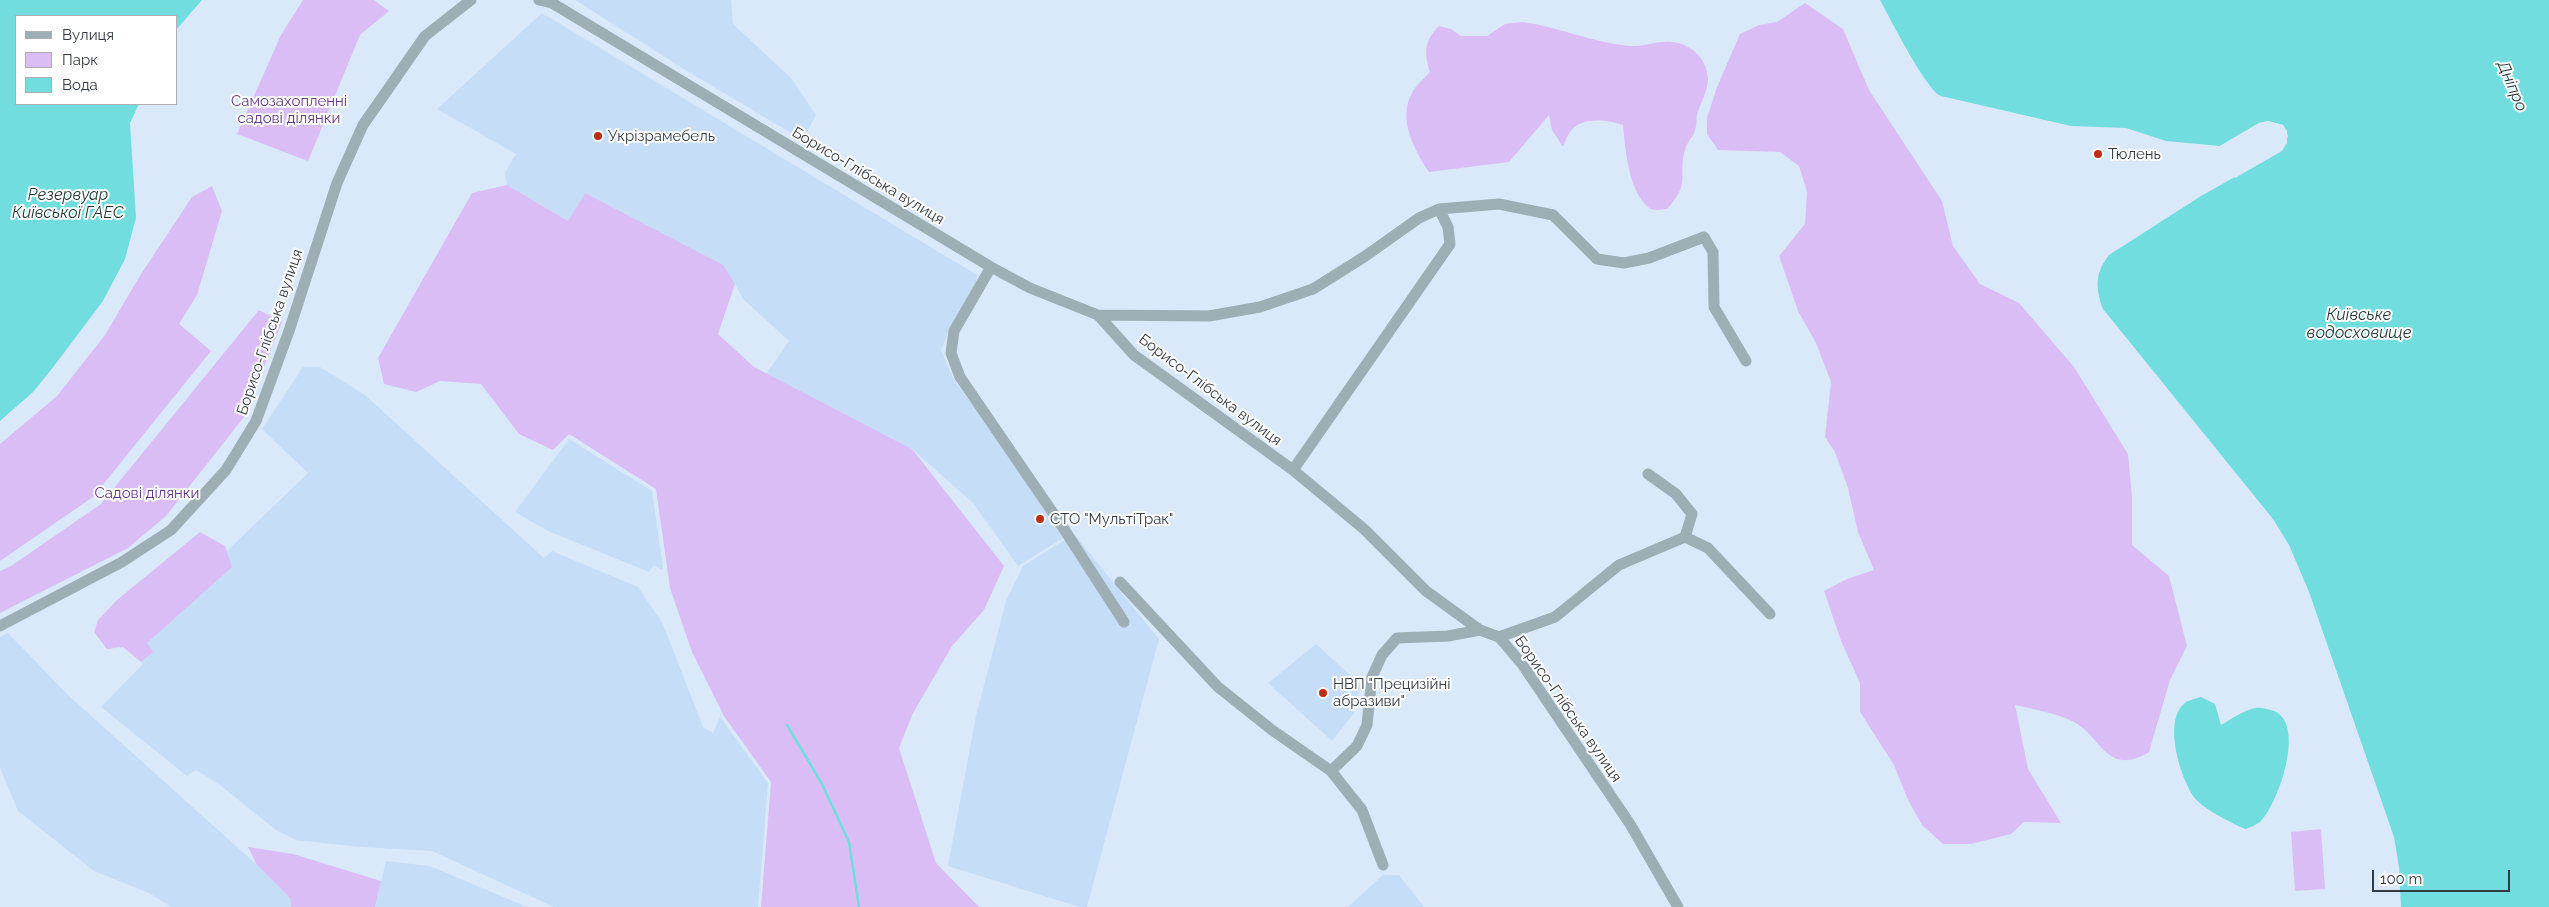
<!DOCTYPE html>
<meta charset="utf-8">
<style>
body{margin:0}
#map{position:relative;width:2549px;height:907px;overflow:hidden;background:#dae9f9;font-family:Raleway,sans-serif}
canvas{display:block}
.legend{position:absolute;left:15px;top:15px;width:162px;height:90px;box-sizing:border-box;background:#fff;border:1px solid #adb0b5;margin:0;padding:6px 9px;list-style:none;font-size:15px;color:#313a45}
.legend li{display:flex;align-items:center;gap:10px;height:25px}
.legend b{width:25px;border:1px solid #adb0b5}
.scale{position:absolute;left:2372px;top:870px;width:138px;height:22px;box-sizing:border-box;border:2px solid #313a45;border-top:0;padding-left:6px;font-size:15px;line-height:18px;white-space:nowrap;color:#313a45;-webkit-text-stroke:4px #fff;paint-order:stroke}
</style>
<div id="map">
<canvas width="2549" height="907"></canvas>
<ul class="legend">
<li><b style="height:6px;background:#9eaeb5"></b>Вулиця</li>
<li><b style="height:14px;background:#dbbdf6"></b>Парк</li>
<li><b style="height:14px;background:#71ddde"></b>Вода</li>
</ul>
<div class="scale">100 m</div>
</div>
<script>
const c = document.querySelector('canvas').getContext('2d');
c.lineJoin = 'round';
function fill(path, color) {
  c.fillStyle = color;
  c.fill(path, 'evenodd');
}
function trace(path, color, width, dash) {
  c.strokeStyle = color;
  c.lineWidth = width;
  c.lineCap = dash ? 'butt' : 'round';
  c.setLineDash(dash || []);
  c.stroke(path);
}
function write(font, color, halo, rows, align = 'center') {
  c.font = font + ' Raleway,sans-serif';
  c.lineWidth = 4;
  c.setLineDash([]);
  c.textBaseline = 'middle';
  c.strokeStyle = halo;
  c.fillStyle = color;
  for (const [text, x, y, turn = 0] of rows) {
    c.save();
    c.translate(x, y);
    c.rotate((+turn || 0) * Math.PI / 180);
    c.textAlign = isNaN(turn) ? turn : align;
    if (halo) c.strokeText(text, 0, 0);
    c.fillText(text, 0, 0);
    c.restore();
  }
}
fill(new Path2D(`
 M575,0H731L733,24L792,79L816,115L803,140L687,71Z
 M542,13L977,275L976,284L947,335L941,350L953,378L1033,490L1063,538L1018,566L973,503L912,449L766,374L789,341L743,299L735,284L585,193L568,221L507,185L505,172L516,154L437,109Z
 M303,367H320L365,395L544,558L552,551L638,587L663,624L703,727L713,733L720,717L768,783L758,907H554L432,851L360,847L296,840L276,830L220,785L196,770L187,776L101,707L143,664L127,647L308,473L262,429Z
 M569,439L652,491L663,567L662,570L654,565L649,572L548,531L515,512Z
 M1074,534L1159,639L1087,907H1079L948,866L976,716L1006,601L1023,566Z
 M8,633L68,695L257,865L290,898L291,907H171L149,893L94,871L18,811L0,768V637Z
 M1316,644L1361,685L1354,713L1332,741L1268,683Z
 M386,861L430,866L527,907H375Z
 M1383,875H1399L1424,907H1348Z`), '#c6ddf8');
fill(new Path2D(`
 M303,0H374L389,11L360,35L308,161L237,134L281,35Z
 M1805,3L1843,29L1869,90L1942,201L1953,246L1980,284L2019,303L2074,367L2128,454L2132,497V545L2169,576L2187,646L2170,680L2149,752C2105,778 2102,735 2072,721C2056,713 2032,709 2015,705L2028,769L2061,823L2024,822L2011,834L1971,844H1943L1922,825L1908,800L1894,765L1860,712V683L1841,641L1824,591L1847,579L1874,570L1858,532L1848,488L1835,452L1825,437L1831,382L1816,343L1798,311L1779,256L1805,224L1807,192L1799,166L1780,152L1718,150L1707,134V118L1717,87L1740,34L1759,25L1777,22Z
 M1523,22C1559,27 1594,43 1630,46C1644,47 1658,40 1672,42C1691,44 1707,58 1708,79C1708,91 1700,104 1697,115C1696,120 1697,125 1695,130C1694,136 1688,141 1686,147C1676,176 1693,181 1667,209C1661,209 1653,212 1648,207C1629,192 1625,148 1623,125C1607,120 1581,116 1570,132C1567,136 1565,142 1563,147L1552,130L1549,115L1509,162L1429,172C1415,151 1397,119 1412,93C1416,85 1424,79 1430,72C1424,53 1424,41 1439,26L1451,29L1461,36H1487L1505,24Z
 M507,185L568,221L585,193L723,265L735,284L718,334L754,367L912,449L1004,566L984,610L952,646L912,715L899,748L936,863L979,907H761L771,782L724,716L692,652L670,588L656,489L569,434L553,450L519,434L481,384L440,381L416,392L384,384L378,358L472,193Z
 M212,186L222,211L197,295L179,324L211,351L93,497L0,561V444L57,396L105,335L141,274L192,197Z
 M259,310L282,322L244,417L166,516L128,548L0,613V571L11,566L101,504Z
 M200,532L225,546L232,567L147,643L153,652L141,662L123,647L107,649L94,632L98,620L117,600Z
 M2321,829L2325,889L2295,891L2291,832Z
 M248,847L293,854L381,881L375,907H291L290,898L257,865Z`), '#dbbdf6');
fill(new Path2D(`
 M0,0H202L176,30V16H16V104H139L130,123L136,218L125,259L103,301L51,370L33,392L0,421Z
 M1880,0H2549V907H2401L2399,867L2394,837L2309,592L2289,545L2273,519L2103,309C2095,288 2095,273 2109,255L2201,196L2281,151L2288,136L2283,125L2268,121L2259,123L2220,146L2166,141L2126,128L2071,126L1941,96C1926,90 1890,18 1880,0Z
 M2201,697L2215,704L2221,725C2232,719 2243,710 2256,708C2260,707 2266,709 2271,710C2308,719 2279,804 2260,822C2256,825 2251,827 2246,829C2234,825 2200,807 2194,797C2180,777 2162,719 2186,702C2190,700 2197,698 2201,697Z`), '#71ddde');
fill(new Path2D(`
 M2268,121L2283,125L2287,131V143L2282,151L2235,178L2234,176L2280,149L2284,142L2285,132L2275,124L2268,123L2260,125L2221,148L2220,146L2259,123Z`), '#dae9f9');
trace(new Path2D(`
 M787,725L822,784L849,842L859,907`), '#71ddde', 2.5);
trace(new Path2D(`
 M539,0L552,3L991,267L1030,288L1098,315L1134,355L1293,470L1364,529L1426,591L1480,630L1499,637L1522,664L1630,824L1678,907
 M991,267L954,331L951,353L960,377L1062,526L1124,622
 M1098,315L1209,316L1260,307L1313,289L1364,257L1419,218L1439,209L1499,204L1553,215L1597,259L1624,263L1649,258L1704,237L1713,252L1714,307L1746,361
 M1293,470L1450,244L1448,227L1439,209
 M1648,474L1676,494L1692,514L1685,537
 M1120,582L1218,687L1272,730L1331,771L1357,746L1367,725L1372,677L1382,655L1397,638L1448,636L1480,630
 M0,626L122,562L171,530L226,470L256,421L289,331L337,183L363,125L425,36L471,0
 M1499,637L1555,617L1619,565L1685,537L1708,548L1770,614
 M1331,771L1362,810L1383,865`), '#9eaeb5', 11);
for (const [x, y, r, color] of [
 [598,136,5,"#ba2f14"],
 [2098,154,5,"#ba2f14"],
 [1040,519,5,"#ba2f14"],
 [1323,693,5,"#ba2f14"]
]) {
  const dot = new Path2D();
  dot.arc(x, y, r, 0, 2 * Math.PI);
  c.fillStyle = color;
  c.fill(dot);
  trace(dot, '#fff', 2);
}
write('15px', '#643785', '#fff', [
 ["Самозахопленні",289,101],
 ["садові ділянки",289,118],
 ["Садові ділянки",147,493]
]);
write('15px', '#313a45', '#fff', [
 ["Укрізрамебель",608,136],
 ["Тюлень",2108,154],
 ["СТО \"МультіТрак\"",1050,519],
 ["НВП \"Прецизійні",1333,684],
 ["абразиви\"",1333,701]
], 'left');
write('15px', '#313a45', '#fff', [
 ["Борисо-Глібська вулиця",868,176,31],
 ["Борисо-Глібська вулиця",270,332,-71],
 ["Борисо-Глібська вулиця",1210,390,37],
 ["Борисо-Глібська вулиця",1568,709,55]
]);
write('italic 16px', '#1b2f2f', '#fff', [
 ["Дніпро",2512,86,67],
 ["Резервуар",68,195],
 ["Київської ГАЕС",68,213],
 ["Київське",2359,315],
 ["водосховище",2359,333]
]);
</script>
